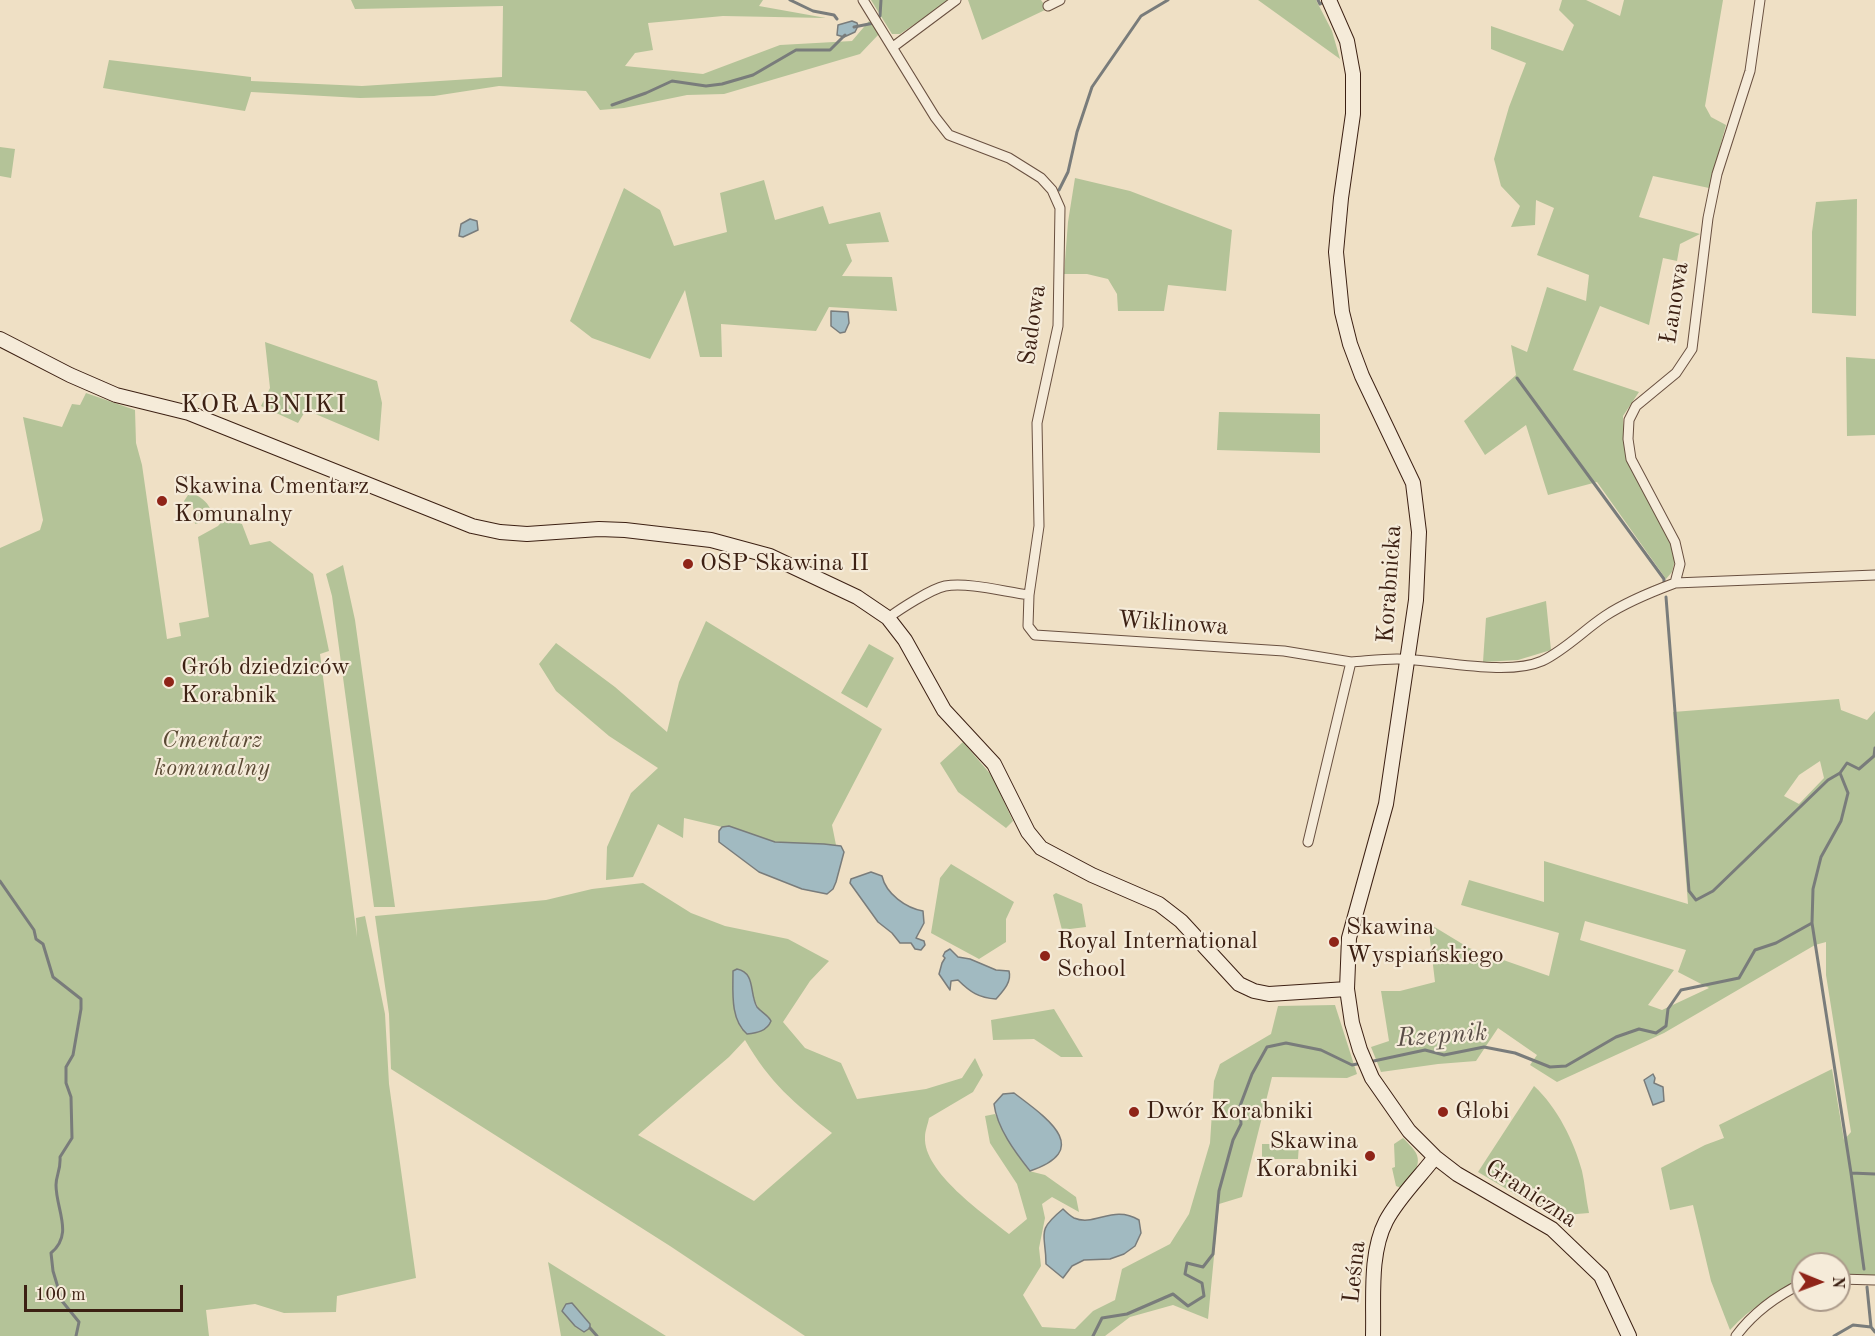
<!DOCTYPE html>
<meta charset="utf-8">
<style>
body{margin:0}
#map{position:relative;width:1875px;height:1336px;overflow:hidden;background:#efe0c5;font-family:"Old Standard TT",serif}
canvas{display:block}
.north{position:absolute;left:1791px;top:1252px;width:60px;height:60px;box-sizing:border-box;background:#f5ebd9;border:2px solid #ab9a8a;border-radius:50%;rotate:91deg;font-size:16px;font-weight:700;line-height:24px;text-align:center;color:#3c2013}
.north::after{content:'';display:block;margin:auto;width:21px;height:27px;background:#8f2418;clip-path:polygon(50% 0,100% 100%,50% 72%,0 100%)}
.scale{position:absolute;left:24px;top:1285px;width:159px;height:27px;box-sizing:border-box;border:3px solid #3c2013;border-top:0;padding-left:8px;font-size:18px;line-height:21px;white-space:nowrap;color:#3c2013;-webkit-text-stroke:4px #f5ebd9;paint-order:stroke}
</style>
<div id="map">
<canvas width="1875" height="1336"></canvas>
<div class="north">N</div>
<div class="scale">100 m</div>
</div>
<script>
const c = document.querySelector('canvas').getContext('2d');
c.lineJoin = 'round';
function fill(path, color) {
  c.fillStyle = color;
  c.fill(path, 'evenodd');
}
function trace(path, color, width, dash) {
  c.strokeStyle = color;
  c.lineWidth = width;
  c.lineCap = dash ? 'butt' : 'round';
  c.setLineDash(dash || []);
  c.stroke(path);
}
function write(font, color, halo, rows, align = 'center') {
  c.font = font + ' "Old Standard TT",serif';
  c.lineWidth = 4.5;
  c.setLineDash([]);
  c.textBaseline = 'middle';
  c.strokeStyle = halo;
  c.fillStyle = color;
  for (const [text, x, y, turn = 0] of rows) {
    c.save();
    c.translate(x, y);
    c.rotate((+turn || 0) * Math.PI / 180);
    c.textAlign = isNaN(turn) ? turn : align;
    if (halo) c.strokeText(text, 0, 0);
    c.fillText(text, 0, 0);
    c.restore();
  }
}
fill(new Path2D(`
 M351,0H763L759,6L826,18L723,16L648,23L653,50L635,53L625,66L703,74L780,45L852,41L869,21L879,34L860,54L724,94L687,95L624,108L600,110L586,91L499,86L434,96L360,98L251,92L245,111L103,88L109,60L251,77V81L362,86L502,77L503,6L355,9Z
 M871,0H950L900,34H892Z
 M968,0H1041L1047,9L982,40Z
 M1258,0H1316L1332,31L1340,59Z
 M1562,0H1586L1620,16L1624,0H1723L1705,106L1711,117L1726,125L1709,188L1653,176L1639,217L1700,234L1680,244L1677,261L1663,258L1649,325L1600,306L1573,370L1639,392L1623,416L1624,445L1631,469L1672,544L1675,560L1672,572L1666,579L1597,482L1548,495L1526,425L1485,455L1464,421L1516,375L1511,345L1527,352L1547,287L1586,301L1589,275L1537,255L1554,208L1536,200L1535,225L1511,227L1520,206L1501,186L1494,159L1509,107L1526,63L1491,49V26L1563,51L1574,25L1559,10Z
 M0,147L15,149L11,178L0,176Z
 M1075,178L1130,191L1232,230L1226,291L1168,285L1164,311H1118L1117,294L1108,279L1087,274H1064L1068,222Z
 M764,180L775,220L823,206L829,224L880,212L889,242L846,244L852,261L842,276L892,277L897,311L829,307L816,331L721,324L722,357H700L685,290L650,359L592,338L570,321L624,188L660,210L674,246L727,232L720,193Z
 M1857,199L1856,316L1812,313V232L1816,202Z
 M265,342L377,381L382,403L379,441L306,410L298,423L261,406L270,388Z
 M1846,357L1875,359V435L1847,436Z
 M86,393L135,410L136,443L142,465L167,639L181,636L179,623L209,617L198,537L218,526L226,517L242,524L250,545L270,541L313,574L329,651L320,654L357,937L356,918L365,916L385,1014L389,1084L416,1278L337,1296L336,1312L284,1313L255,1304L206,1310L209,1336H0V548L40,530L43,520L23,417L62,427L72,404L80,405Z
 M1219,412L1320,414V453L1217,450Z
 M194,494C211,502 220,518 195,524L193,506L184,507V501L188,495Z
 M343,565L355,620L395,907H374L332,596L326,574Z
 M1546,601L1551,650L1518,660L1483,662L1486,618Z
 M706,621L882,729L832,825L836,845L775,842L729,826L722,827L684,818L683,838L658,824L633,877L606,880L607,847L631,793L658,768L609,736L556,691L539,664L556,643L615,687L667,732L679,682Z
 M869,644L894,658L867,708L841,693Z
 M1839,699L1841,710L1867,720L1875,711V1276L1839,1274V1264H1803V1280C1776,1292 1750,1308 1730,1330L1711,1281L1693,1205L1670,1210L1661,1168L1705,1145L1724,1138L1719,1125L1832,1069L1844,1140L1851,1132L1826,975V942L1815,945L1664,1033L1557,1082L1530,1065L1537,1055L1498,1028L1476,1061L1438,1064L1381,1072L1371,1047L1389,1041L1381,991H1400L1435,982L1428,923L1469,948L1549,976L1559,933L1461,905L1469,880L1544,902V861L1688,904L1673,712ZM1820,761L1824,778L1799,804L1784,796L1799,775ZM1585,921L1686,950L1678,972L1709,988L1662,1010L1648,1005L1674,970L1580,940Z
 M963,742L992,776L1013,821L1006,828L958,792L940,763Z
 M951,864L1014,902L1006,919V942L979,959L931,933L940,878Z
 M643,883L691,913L725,926L788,939L829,961L810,981L783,1022L805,1048L841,1063L857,1099L926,1089L962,1078L975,1058L983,1075L973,1092L929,1118C928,1124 925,1131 925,1137C923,1172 984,1214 1009,1234L1027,1219L1017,1184L990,1143L985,1116L995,1114L1015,1151L1029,1171L1045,1175L1076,1197L1079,1212L1052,1197L1042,1204L1045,1218L1039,1248L1041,1266L1023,1295L1042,1327L1075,1329L1093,1311L1115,1300L1122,1269L1170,1244L1189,1214L1210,1143L1214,1081L1220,1064L1271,1034L1278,1006L1335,1005L1357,1074L1347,1078L1272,1077L1242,1197L1219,1204L1208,1319L1173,1305L1130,1317L1105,1336H805L670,1246L391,1069L389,1014L375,916L546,900L592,889ZM733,996H753L759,1010L769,1017L742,1030L738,1023ZM745,1040C770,1083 794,1103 832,1133L754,1201L638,1135L729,1057Z
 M1056,893L1082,904L1086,927L1062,930L1053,895Z
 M1054,1009L1083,1057H1061L1034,1039L993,1040L991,1020Z
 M1534,1086C1557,1107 1574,1141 1582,1171C1585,1184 1586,1199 1589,1213L1552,1216L1478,1172Z
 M1403,1138C1407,1142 1413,1148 1416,1153C1423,1166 1409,1181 1401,1188L1396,1186L1392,1168L1395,1167L1394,1144Z
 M1262,1144H1299L1298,1159H1262Z
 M548,1262L666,1336H561Z`), '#b4c398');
const water = new Path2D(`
 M852,21L857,23L858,26L855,32L844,37L837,35L838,25Z
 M470,219L477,221L478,230L463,237L459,236L461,224Z
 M831,311L848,312L849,323L845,332L840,333L831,326Z
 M729,826L775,842L824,844L841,846L844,852L836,882L833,889L827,894L802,889L759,872L719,842V831L722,827Z
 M871,872L882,876C886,894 906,908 923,911L924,923L916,938L924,941L925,945L921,950L915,949L911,943H900L892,933L878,922L850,883L851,879Z
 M950,949L958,957L970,959L996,970L1009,971C1012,982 1003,991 996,999C979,998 970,992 958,980L951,981L950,990L939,974L942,963L945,958L943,956L945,952Z
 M737,969C756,973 749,993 757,1007C762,1013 768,1015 771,1021C767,1031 757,1033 747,1034C730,1019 733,992 733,971Z
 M1653,1074L1655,1078L1654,1083L1663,1087L1664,1101L1653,1105L1644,1080Z
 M1014,1093C1044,1116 1095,1149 1030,1171C1015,1152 997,1128 994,1104L1003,1094Z
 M1063,1209C1066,1212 1070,1216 1074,1218C1095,1227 1113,1204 1139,1220L1141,1233L1135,1246L1124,1254L1110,1259L1084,1260L1072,1266L1063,1278L1046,1264C1046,1233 1035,1232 1063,1209Z
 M572,1303L590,1324V1328L584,1332L575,1326L562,1311L566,1304Z`);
fill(water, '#a1bac1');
trace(water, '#797c7b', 1.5);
trace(new Path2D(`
 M790,0L813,11L834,15L837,19
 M1318,0L1320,4L1322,3
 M878,18L880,16L881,0
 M854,27L874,23
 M612,105L646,93L672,81L706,86L722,84L753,75L796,50H830L845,35
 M1059,190L1068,172L1077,132L1092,87L1141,16L1168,0
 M1517,378L1664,579V584
 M1666,597L1689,891L1696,900L1713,891L1828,780L1840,773
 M0,881L34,930L36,939L43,944L53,977L81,999V1009L73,1055L66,1067V1083L71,1097L72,1138L60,1157C61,1170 56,1175 56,1185C56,1210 74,1234 51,1253L53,1271L62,1301L79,1322L76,1336
 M1812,923L1851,1173L1864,1269
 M1369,1062L1425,1050L1444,1055L1484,1047L1515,1053L1550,1067L1566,1066L1616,1037L1639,1029L1656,1033L1666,1026L1668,1009L1681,990L1739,978L1755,950L1776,943L1812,923L1813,889L1821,857L1841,821L1848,793L1840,773L1847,763L1859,769L1874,756L1875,748
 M1851,1173L1875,1174
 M1867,1287L1871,1327L1875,1332
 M590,1328L597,1336
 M1093,1336L1102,1318L1127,1314L1173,1294L1188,1306L1204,1296L1202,1283L1185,1274L1187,1263L1203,1267L1213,1254L1219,1191L1233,1140L1241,1124L1240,1106L1252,1074L1267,1047L1286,1043L1321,1050L1352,1065L1362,1063
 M1834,1336L1853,1325L1871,1327`), '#797c7b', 3);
const street = new Path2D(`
 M863,0L935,117L949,135L1009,158L1041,178L1052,190L1060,208L1058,326L1037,423L1039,526L1029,595C1005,592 969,582 945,586C931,589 900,609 888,618
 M1048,6L1060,0
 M893,47L956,0
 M1675,583L1875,575
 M1029,595L1028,626L1035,635L1284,651L1351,662
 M1308,842L1351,662C1366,661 1382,659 1397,659C1436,659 1506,677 1542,661C1565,650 1584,630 1605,616C1626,602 1651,592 1675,583L1680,564L1675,542L1631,459L1628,439L1629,420L1636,406L1676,373L1692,349L1708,218L1717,174L1750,71L1760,0
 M1839,1279L1875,1280
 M1736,1336C1753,1313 1778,1295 1803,1283`);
const secondary = new Path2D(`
 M1329,0L1347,41L1353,74V114L1341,198L1336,252L1342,312L1350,344L1362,376L1413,483L1419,532L1416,600L1386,804L1349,938L1347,989L1352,1023L1360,1050L1372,1078L1409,1131L1435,1157L1457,1174L1552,1229L1601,1276L1629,1336
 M0,339L70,375L116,395L189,413L472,526L500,532L527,534L599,529L625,530L711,540L770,556L857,597L888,618L905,640L944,710L994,764L1028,832L1041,848L1092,875L1159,904L1181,921L1239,984L1254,991L1269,994L1347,989
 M1373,1336C1374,1299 1369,1254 1386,1221C1398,1198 1419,1178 1435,1157`);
trace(street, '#695040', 11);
trace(secondary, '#3c2013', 16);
trace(street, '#f5ebd9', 9);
trace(secondary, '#f5ebd9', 14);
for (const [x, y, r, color] of [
 [162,501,6,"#8f2418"],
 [688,564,6,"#8f2418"],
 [169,682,6,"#8f2418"],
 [1334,942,6,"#8f2418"],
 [1045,956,6,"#8f2418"],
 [1134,1112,6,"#8f2418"],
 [1443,1112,6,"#8f2418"],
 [1370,1156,6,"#8f2418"]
]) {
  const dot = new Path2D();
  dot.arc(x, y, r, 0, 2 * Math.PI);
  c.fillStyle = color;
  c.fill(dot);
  trace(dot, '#f5ebd9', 2);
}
write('24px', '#3c2013', '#f5ebd9', [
 ["Łanowa",1675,303,-81],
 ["Sadowa",1033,325,-82],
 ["Korabnicka",1390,584,-86],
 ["Wiklinowa",1173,624,4],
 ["Graniczna",1531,1194,33],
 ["Leśna",1355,1272,-84]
]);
write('24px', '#3c2013', '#f5ebd9', [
 ["Skawina Cmentarz",174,487],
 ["Komunalny",174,515],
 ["OSP Skawina II",700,564],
 ["Grób dziedziców",181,668],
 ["Korabnik",181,696],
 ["Skawina",1346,928],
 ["Wyspiańskiego",1346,956],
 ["Royal International",1057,942],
 ["School",1057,970],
 ["Dwór Korabniki",1146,1112],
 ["Globi",1455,1112],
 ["Skawina",1358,1142,"right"],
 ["Korabniki",1358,1170,"right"]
], 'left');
write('italic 24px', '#5a4934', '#f5ebd9', [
 ["Cmentarz",212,741],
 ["komunalny",212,769]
]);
c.letterSpacing = '1.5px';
write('26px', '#3c2013', '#f5ebd9', [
 ["KORABNIKI",264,405]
]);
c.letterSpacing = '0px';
write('italic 26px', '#5a4e47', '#f5ebd9', [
 ["Rzepnik",1442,1036,-4]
]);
</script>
